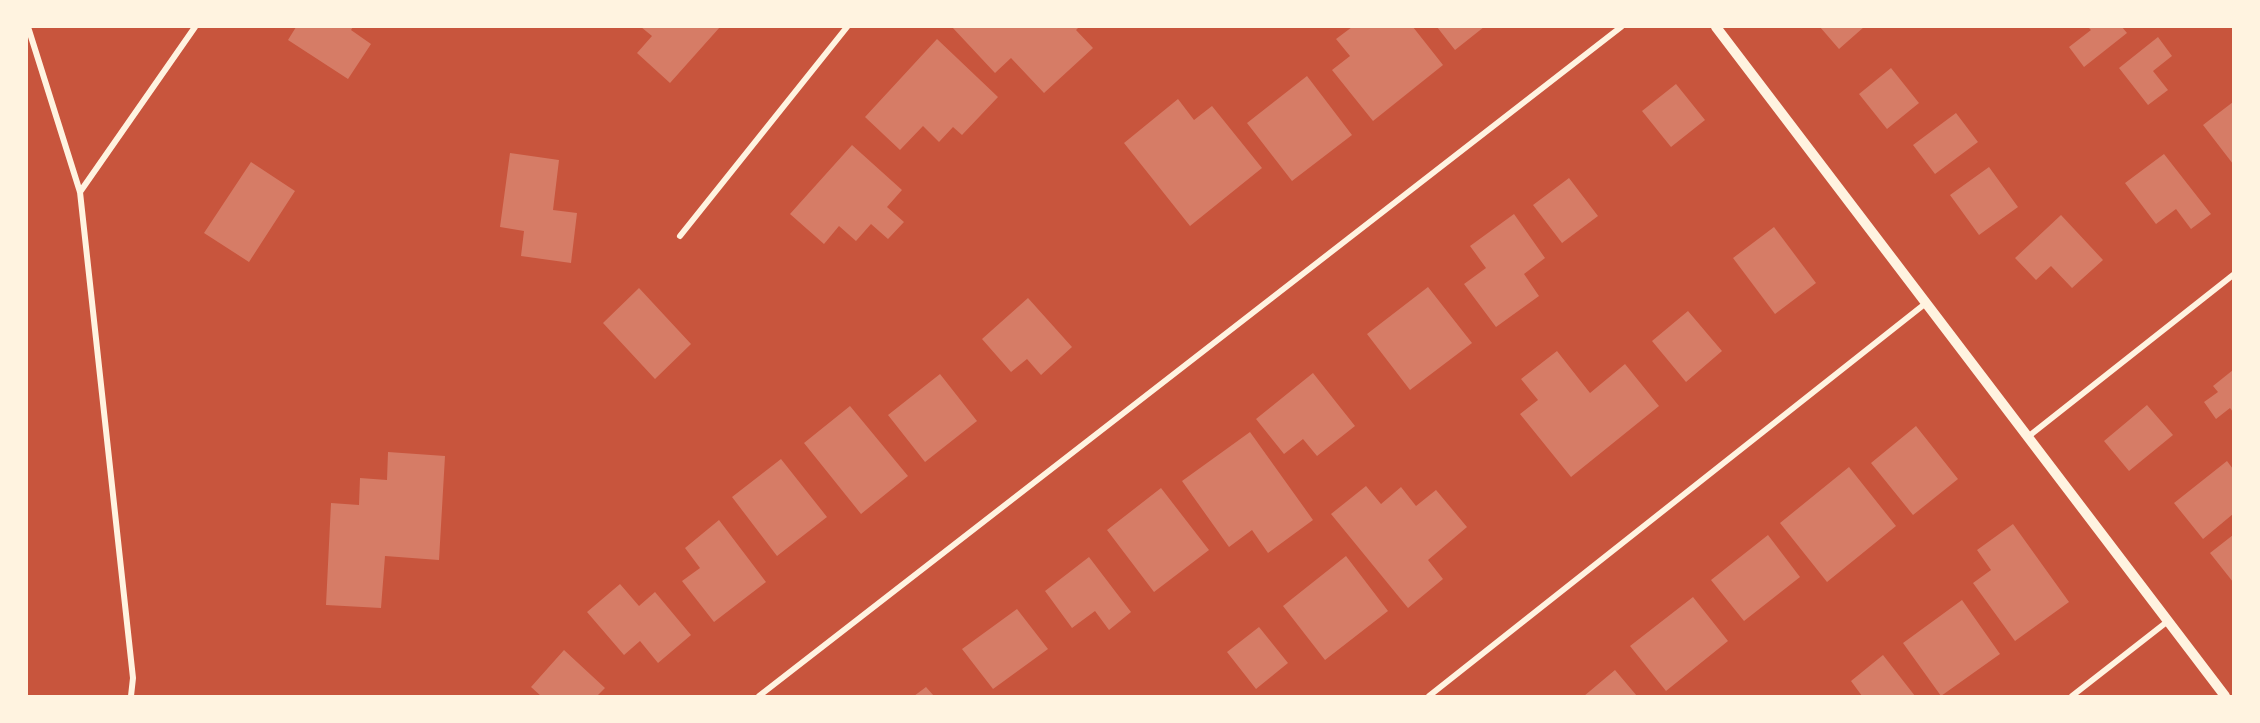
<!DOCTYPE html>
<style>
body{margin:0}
#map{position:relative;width:2260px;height:723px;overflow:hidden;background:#c8553d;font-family:"Work Sans",sans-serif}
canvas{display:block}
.frame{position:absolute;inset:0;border:28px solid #fff3e0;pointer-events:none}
</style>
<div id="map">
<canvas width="2260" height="723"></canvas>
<div class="frame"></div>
</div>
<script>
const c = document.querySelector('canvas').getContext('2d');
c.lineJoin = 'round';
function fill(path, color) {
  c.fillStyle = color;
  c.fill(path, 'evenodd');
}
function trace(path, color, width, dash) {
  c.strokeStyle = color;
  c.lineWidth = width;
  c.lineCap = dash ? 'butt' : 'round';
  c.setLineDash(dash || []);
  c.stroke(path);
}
fill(new Path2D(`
 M296,27H353L351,30L371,44L348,79L288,40Z
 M641,27H720L670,83L637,53L652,36Z
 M952,27H1079L1076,30L1093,48L1044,93L1011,58L995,73Z
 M1352,27H1413L1443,65L1373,121L1332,70L1350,56L1336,39Z
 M1437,27H1484L1455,50Z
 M1820,27H1864L1839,49Z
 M2088,27H2122L2127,33L2084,67L2069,47L2091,30Z
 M2158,37L2172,56L2153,71L2168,90L2148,105L2119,68Z
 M937,39L998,97L962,135L953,127L939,142L923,126L900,150L865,117Z
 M1891,68L1919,103L1887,129L1859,94Z
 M1307,76L1352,135L1292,181L1247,123Z
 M1676,84L1705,120L1671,147L1642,111Z
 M1178,99L1194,120L1212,106L1262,168L1190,226L1124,143Z
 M2233,102V164L2203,125Z
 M1956,113L1978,142L1935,174L1913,145Z
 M852,145L902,190L887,207L904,222L888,239L871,224L856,241L839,226L824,244L790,214Z
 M510,153L559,160L553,210L577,213L571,263L521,256L524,231L500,227Z
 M2164,154L2211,214L2191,229L2176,209L2156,224L2125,183Z
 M251,162L295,191L249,262L204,233Z
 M1989,167L2018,207L1979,235L1950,195Z
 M1569,178L1598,216L1562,243L1533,205Z
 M1514,214L1545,258L1524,274L1539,296L1496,327L1464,284L1486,268L1470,246Z
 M2061,215L2103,260L2072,288L2051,266L2036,280L2015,258Z
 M1774,227L1816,283L1775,314L1733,258Z
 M1428,287L1472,343L1410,390L1367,334Z
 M639,288L691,344L655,379L603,323Z
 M1028,298L1072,347L1041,375L1027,359L1011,372L982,339Z
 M1688,311L1722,351L1686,382L1652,341Z
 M1557,351L1590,393L1625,364L1659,406L1571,477L1520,414L1538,400L1521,379Z
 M2233,370V412L2230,408L2216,419L2204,402L2218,392L2213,386Z
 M1313,373L1355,426L1317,456L1303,439L1284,454L1256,419Z
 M940,374L977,421L925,462L888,415Z
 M2147,405L2173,435L2129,471L2104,441Z
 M850,406L908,476L861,514L804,443Z
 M1916,426L1958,479L1913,515L1871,463Z
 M1250,432L1313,520L1268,553L1252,530L1229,547L1182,481Z
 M388,452L445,456L439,560L385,556L381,608L326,605L331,503L359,505L360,478L387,480Z
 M781,459L827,517L777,556L732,497Z
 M2227,461L2233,469V514L2203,539L2174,503Z
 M1849,467L1896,526L1827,582L1780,523Z
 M1366,486L1381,504L1401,487L1416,506L1436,490L1467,527L1428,560L1443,579L1408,608L1331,514Z
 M1161,488L1209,550L1154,592L1107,530Z
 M719,520L766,582L714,622L682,581L700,568L685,548Z
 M2013,524L2069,602L2015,641L1973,583L1991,570L1977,550Z
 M1768,535L1800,577L1744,621L1711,580Z
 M2233,535V582L2210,553Z
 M1346,556L1388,611L1325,660L1283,606Z
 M1089,557L1131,612L1109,630L1095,611L1072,628L1045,591Z
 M620,584L639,606L655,592L691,635L658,663L640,641L624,655L587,612Z
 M1693,597L1728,641L1666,691L1630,646Z
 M1962,600L2000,654L1941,696L1903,643Z
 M1017,609L1048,649L993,689L962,649Z
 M1259,627L1288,663L1256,689L1227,652Z
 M564,650L605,688L597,696H541L531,687Z
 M1883,655L1915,696H1862L1851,681Z
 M1615,670L1637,696H1584Z
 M926,687L934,696H914Z`), '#d67c66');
trace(new Path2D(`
 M28,27L80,192L133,678L131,696
 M80,192L195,27
 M680,236L847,27
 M2029,436L2233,275
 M759,696L1621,27
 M1429,696L1926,303
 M2072,696L2168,621`), '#fff3e0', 6);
trace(new Path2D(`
 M1716,27L2225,696`), '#fff3e0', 10);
</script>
